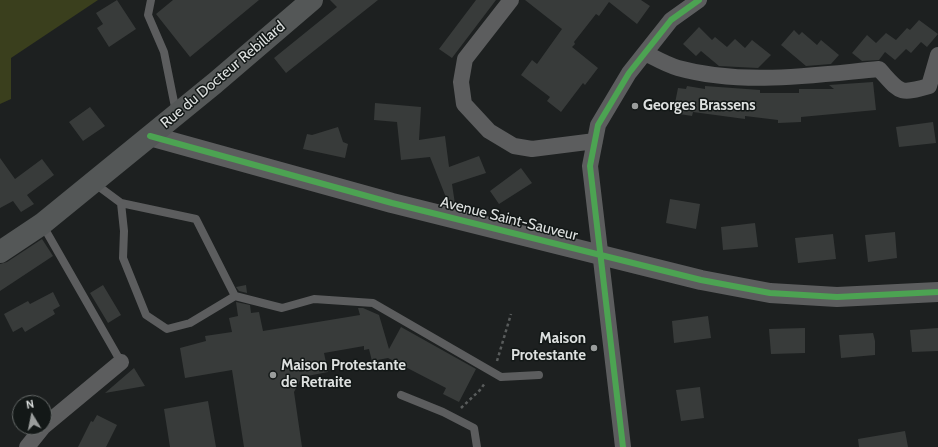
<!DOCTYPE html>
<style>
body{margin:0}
#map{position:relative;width:938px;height:447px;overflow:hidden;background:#1d2020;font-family:Cabin,sans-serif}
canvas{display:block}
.north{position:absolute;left:12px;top:395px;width:40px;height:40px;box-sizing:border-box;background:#131817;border:1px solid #646867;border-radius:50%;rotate:350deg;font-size:11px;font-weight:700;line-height:16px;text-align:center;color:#dde0df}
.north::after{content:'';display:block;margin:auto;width:14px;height:18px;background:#9a9d9c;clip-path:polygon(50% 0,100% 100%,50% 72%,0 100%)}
</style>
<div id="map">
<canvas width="938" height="447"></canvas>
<div class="north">N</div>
</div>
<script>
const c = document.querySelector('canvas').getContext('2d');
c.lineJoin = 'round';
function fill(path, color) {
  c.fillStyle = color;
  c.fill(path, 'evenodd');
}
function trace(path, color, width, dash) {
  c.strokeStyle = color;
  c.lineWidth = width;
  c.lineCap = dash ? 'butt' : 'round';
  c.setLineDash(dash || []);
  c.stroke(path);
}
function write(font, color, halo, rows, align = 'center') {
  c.font = font + ' Cabin,sans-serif';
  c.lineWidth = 3;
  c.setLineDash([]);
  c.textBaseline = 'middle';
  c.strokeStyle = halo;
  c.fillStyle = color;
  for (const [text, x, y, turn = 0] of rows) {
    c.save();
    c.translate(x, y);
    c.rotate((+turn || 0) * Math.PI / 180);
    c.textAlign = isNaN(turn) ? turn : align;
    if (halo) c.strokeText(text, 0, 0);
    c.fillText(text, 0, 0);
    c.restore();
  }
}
fill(new Path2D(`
 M0,0H98L11,58V99L0,104Z`), '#3a3f1d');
fill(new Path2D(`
 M117,0L136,29L109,47L97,28L103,24L96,13Z
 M173,0H259L190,57L156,14Z
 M330,0H378L286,73L274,58L337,7Z
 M476,0H496L452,58L439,49Z
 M525,0H641L650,6L637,24L609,2L599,16L596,14L574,42L575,44L572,47L598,68L585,85L583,83L561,112L547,101L550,97L521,75L532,60L537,64L562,29Z
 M919,20L938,34L927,47L921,42L911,53L906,49L895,60L885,52L879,60L862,61L852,53L867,35L876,43L886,33L896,40L907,28L910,30Z
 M699,27L712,40L715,37L727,47L735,39L745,48L752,40L771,55L758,68L719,66L701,51L696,56L683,44Z
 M794,30L799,35L802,32L817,45L821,40L839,55L831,64L806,66L781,45Z
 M873,82L876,110L801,117V122L778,123V120L745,116V119L693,112L692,116L673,113L678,88L686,89L687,86L705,89V86L760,90V93H799V89H834L829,85Z
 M375,103L421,107L419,140L445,136L449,167L479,156L486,173L452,184L455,204L449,205L430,157L401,160L397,122L374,120Z
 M90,107L105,126L83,141L69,122Z
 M933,122L936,143L899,147L896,127Z
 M338,127L343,142L348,144L345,158L303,149L307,134L312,135Z
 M0,158L15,179L42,159L54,175L27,195L34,204L21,212L13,201L0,208Z
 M521,168L532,183L499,204L490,191Z
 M670,199L700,204L696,229L666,223Z
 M755,223L758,247L723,250L721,227Z
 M895,232L897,258L868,262L865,235Z
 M833,234L836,259L798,263L795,238Z
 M42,239L53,256L0,291V264L7,262Z
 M103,285L121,315L108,323L90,293Z
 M246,285L247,293L239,291L236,287Z
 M53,292L60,306L53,310L55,314L25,332L22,327L13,332L4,314L28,301L30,304Z
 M236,302L250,305L251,313L259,312L263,331L360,315L358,308H363L379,315L389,349L401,327L476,369L459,402L443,394L446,388L388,358L372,361L369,349L364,350V346L324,353L328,372L302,377L294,392L302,447H244L232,370L185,378L180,348L206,341L205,336L232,332L229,318L238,316Z
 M708,316L711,338L674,343L672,321Z
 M805,328V353L771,354L769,329Z
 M938,328V351L912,352L910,330Z
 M873,333L875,341V355L841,358L839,335Z
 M134,368L145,386L105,393Z
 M700,387L704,418L681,421L676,390Z
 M208,401L216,447H170L164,409Z
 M97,415L117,425L106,447H78L91,421L93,422Z
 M905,431L908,447H859L858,439Z`), '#383b3a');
trace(new Path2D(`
 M497,361L511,314
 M461,408L480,390L485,383`), '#595c5c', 2.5, [3, 3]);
trace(new Path2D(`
 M151,0L148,15L164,52L176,112
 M94,183L121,203L196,219L235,296L282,308L314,299L373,303L501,377L539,375
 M121,203L124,231L123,258L146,315L167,329L190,323L235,296
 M42,224L121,362
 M401,395L443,412L474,428L477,447`), '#5c5d5e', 8);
trace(new Path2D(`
 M511,0L465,59L461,82L464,104L489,131L514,146L532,149L595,141
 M645,53C655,58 667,65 678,68C743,86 814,75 879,69C900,92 898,95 929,86L938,55
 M44,426L121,362
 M27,447L43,427
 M623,447L590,166L598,125L629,73L671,20L699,0`), '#5c5d5e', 16);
trace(new Path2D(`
 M150,136L392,203L701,280L770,293L837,297L938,292`), '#5c5d5e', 20);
trace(new Path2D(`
 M0,252L42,224L215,83L312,0`), '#545757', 22);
trace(new Path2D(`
 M150,136L392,203L701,280L770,293L837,297L938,292
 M623,447L590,166L598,125L629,73L671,20L699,0`), '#4ca352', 6);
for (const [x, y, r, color] of [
 [635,106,4,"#9a9d9c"],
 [594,348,4,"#9a9d9c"],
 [273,375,4,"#9a9d9c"]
]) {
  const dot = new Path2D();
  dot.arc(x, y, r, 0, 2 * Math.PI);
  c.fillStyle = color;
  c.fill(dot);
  trace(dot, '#131817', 1.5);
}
write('15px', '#dde0df', '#131817', [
 ["Rue du Docteur Rebillard",223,75,-40],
 ["Avenue Saint-Sauveur",509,219,14]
]);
write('bold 15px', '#dde0df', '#131817', [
 ["Georges Brassens",643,106],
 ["Maison",586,339,"right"],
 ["Protestante",586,356,"right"],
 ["Maison Protestante",281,366],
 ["de Retraite",281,383]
], 'left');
</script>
